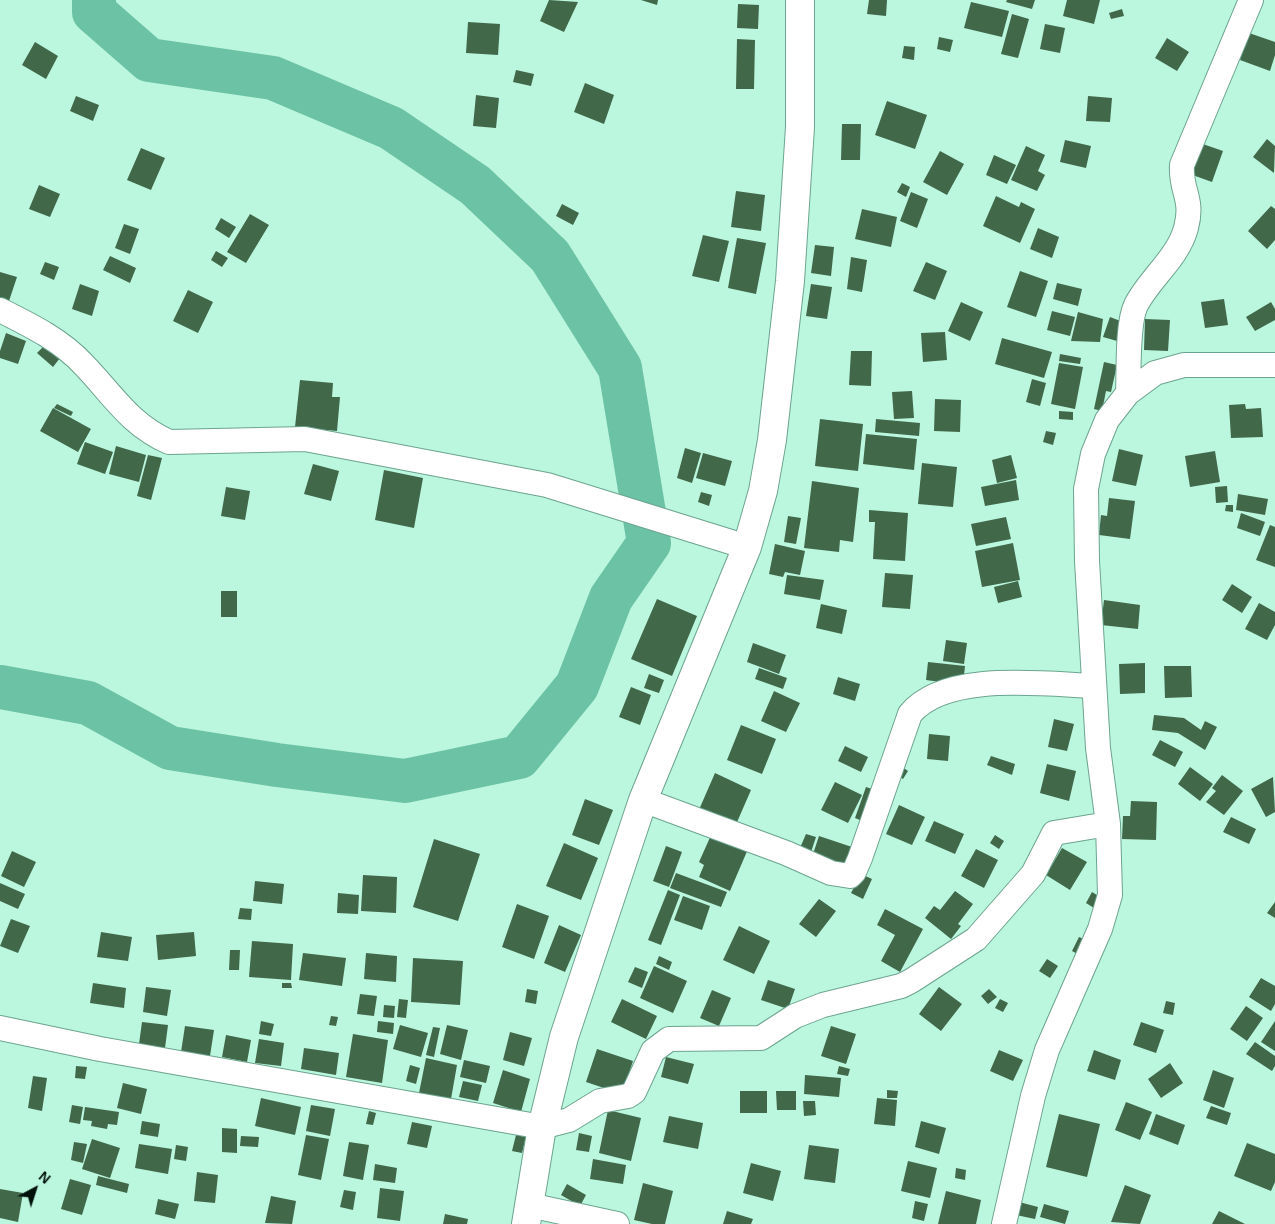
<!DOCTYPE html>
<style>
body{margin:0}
#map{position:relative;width:1275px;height:1224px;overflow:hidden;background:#bbf6df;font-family:Arial,sans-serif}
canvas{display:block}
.north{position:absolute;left:10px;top:1164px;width:50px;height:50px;-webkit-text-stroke:4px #bbf6df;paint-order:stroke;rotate:40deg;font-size:14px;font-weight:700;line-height:20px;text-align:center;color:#00120b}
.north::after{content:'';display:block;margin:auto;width:18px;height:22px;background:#00120b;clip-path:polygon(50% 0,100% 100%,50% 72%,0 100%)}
</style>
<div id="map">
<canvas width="1275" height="1224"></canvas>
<div class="north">N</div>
</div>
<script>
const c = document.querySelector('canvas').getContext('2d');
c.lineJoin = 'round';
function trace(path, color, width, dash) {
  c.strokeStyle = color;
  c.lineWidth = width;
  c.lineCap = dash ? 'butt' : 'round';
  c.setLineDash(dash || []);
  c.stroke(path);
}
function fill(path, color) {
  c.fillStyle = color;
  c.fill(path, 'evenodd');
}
trace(new Path2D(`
 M0,687L88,703L170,748L277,765L405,781L519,757L577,686L611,598L649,543L620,368L550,256L475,185L391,128L273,78L149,60L94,12V0`), '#6cc2a4', 44);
fill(new Path2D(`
 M549,0L578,2L564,32L540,21Z
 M641,0H658L657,5Z
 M869,0H887L886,16L867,14Z
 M1007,0H1035L1032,9L1006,2Z
 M1067,0H1100L1094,24L1063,16Z
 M971,2L1009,11L1002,37L964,28Z
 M738,4L759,5L758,29L737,28Z
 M1122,9L1124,16L1111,19L1109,13Z
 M1012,14L1029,19L1018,58L1001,54Z
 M468,22L500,24L498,55L466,53Z
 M1045,24L1065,28L1060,53L1040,49Z
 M1249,33L1275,42V55L1270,71L1240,60Z
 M939,37L953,40L950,52L937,49Z
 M1167,38L1189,52L1177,71L1155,58Z
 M737,39L755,40L754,89H736Z
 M35,42L58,56L46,79L22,65Z
 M904,46L915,47L914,60L902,58Z
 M516,70L534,74L531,86L513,82Z
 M585,83L614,95L604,124L574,112Z
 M476,95L499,98L496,128L473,126Z
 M76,96L99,105L93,121L70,111Z
 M1088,96L1112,98L1110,122L1086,121Z
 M887,101L927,115L915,149L875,135Z
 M842,124H861L860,160H841Z
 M1267,139L1275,146L1274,173L1253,157Z
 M1065,140L1091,146L1086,168L1060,162Z
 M1197,142L1223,151L1212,182L1187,173Z
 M1026,146L1045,155L1038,171L1045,175L1037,191L1011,180Z
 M141,148L165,158L151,190L127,180Z
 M940,151L964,164L947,195L923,182Z
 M994,155L1016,165L1007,184L986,175Z
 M902,183L910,187L906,197L897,192Z
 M39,185L60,194L50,217L29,209Z
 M736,191L765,195L761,231L731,227Z
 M911,192L928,199L917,228L900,221Z
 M996,196L1019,207L1021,202L1035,209L1020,243L983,226Z
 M562,204L579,213L573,225L556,216Z
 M1271,206L1275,209V240L1267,249L1248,231Z
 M862,209L897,217L891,247L855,239Z
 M250,214L269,225L246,263L227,252Z
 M221,218L236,227L229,238L215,229Z
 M124,224L139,229L130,254L115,248Z
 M1038,228L1059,237L1052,258L1030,249Z
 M703,235L729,241L719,282L692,276Z
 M737,238L766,243L756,294L728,288Z
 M815,245L834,247L831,276L811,273Z
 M216,251L228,258L222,267L211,260Z
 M110,256L136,268L130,283L103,270Z
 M851,257L867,260L862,292L847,289Z
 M45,262L59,267L54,280L40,274Z
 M926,262L947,271L935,300L913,291Z
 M1020,271L1048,281L1036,317L1007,307Z
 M0,272L17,277L9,301L0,299Z
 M1057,283L1082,289L1078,306L1053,299Z
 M80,284L99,291L92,316L72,309Z
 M811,284L832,287L827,319L806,316Z
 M188,290L213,302L198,333L173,321Z
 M1224,299L1228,325L1205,328L1201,302Z
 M961,302L983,312L970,341L948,331Z
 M1271,302L1275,309V320L1255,331L1246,317Z
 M1052,311L1075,317L1070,336L1047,330Z
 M1078,312L1103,319L1100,342L1071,341Z
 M1110,317L1123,322L1117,341L1103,337Z
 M1145,319L1170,320L1168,351L1144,350Z
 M945,332L947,360L923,362L921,333Z
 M6,333L26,341L18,364L0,358V351Z
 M1002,338L1052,352L1044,378L995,364Z
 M45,345L60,358L53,367L37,353Z
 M851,351H872L871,386L849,385Z
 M1060,354L1081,358L1080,364L1059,361Z
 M1104,362L1117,365L1111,392L1106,391L1102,411L1094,409Z
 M1059,363L1083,367L1075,409L1051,404Z
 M1032,379L1046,383L1040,406L1026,402Z
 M300,380L333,383L332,397H340L337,431L295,427Z
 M912,391L914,418L894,419L892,392Z
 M935,399L961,400L960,432L934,431Z
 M57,404L73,412L71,416L54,408Z
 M1245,404L1246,409L1261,408L1263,437L1231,438L1229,405Z
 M53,408L91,429L78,452L40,431Z
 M1059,411L1073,412V420L1059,419Z
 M820,419L863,424L858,471L815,466Z
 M876,419L920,423L919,436L875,432Z
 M1046,431L1056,433L1053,445L1043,442Z
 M866,434L917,439L914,470L863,464Z
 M85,442L113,452L105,474L77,464Z
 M116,446L146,455L139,482L109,474Z
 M685,448L701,453L692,483L677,478Z
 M1119,449L1143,455L1136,486L1112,481Z
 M1215,451L1220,482L1190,487L1185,456Z
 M703,453L732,461L725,486L696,478Z
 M148,455L162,458L151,500L137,496Z
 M1011,455L1017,478L997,483L992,460Z
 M922,463L957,467L953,507L918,504Z
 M313,464L339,471L331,501L304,494Z
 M384,470L423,478L414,528L375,520Z
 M1016,480L1019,500L985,506L981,487Z
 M812,481L859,488L853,542L840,540L839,552L804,548Z
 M1227,486L1228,502L1216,503L1215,487Z
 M226,487L250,491L245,520L221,516Z
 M701,492L712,495L709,506L698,502Z
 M1238,494L1268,499L1265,515L1236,510Z
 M1109,498L1135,501L1130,539L1099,535L1101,515L1107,516Z
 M1226,505H1233V512L1225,511Z
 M869,510L908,513L905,561L873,559L875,522H869Z
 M1241,513L1265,522L1260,536L1237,528Z
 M788,516L801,518L796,544L784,542Z
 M1006,517L1011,539L976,546L971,524Z
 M1270,525L1275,527V567L1256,560Z
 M1013,543L1020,580L982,587L975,551Z
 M775,544L805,551L800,575L785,572L783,577L769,574Z
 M885,573L913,575L910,609L882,607Z
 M787,575L824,580L820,600L784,594Z
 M1018,581L1022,597L998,603L994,587Z
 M1232,584L1252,597L1242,613L1222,600Z
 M221,591H237V617H221Z
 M657,599L697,616L672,676L631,659Z
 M1104,600L1140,605L1138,629L1101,625Z
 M1259,603L1275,612V625L1267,640L1245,629Z
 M821,604L847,610L842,634L816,628Z
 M946,640L967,643L964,664L943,661Z
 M753,643L786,655L779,674L747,662Z
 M928,662L965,666L963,685L926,680Z
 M1145,663V693L1120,694L1119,664Z
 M1164,666H1191L1192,697L1165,698Z
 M759,668L787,678L783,689L755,679Z
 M649,674L664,680L659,693L644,688Z
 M838,677L860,684L855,701L833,694Z
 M631,687L651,695L640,725L619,717Z
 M774,691L800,703L786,732L761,721Z
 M1154,715L1184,718L1201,730L1205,721L1217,727L1205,750L1178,733L1152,730Z
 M1054,719L1074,724L1067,751L1048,747Z
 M741,725L776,739L762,774L727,760Z
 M929,734L950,736L948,761L927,759Z
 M1160,740L1183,752L1175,767L1152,755Z
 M845,746L868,757L861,772L838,761Z
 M991,756L1015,764L1012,775L987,765Z
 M1047,764L1076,771L1069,801L1040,793Z
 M901,766L908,771L903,779L895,774Z
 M1190,767L1213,784L1200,801L1178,784Z
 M715,773L751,790L734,829L698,812Z
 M1222,775L1243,791L1224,815L1206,802L1216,791L1212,788Z
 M1273,777L1275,812L1266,817L1251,789Z
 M835,782L862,795L848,823L821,810Z
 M866,787L878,791L867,823L855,818Z
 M585,799L613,810L599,845L572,835Z
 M1131,801L1157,802L1156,840L1122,839L1123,816H1130Z
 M899,805L925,817L912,845L886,834Z
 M1231,817L1256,829L1249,844L1223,832Z
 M934,821L964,834L955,854L925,841Z
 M712,833L748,849L730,891L699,877L704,865L699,862Z
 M806,834L816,837L811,852L800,848Z
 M995,835L1004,841L999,849L990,843Z
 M819,836L858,849L850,873L811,860Z
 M434,839L480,854L458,921L413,907Z
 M564,843L598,858L581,900L546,886Z
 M666,846L682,852L669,887L653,881Z
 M1062,848L1087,862L1070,890L1046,875Z
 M976,849L998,860L984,888L961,876Z
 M12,851L36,862L24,887L1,876Z
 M676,873L727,892L721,907L670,888Z
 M861,874L872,879L863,899L851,893Z
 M363,875L397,877L396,913L361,911Z
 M255,881L284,884L282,904L253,901Z
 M0,883L25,894L18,909L0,901Z
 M668,890L680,895L661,945L648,940Z
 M955,891L973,904L958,924L961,926L951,939L925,918L934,906L940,910Z
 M1092,892L1100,897L1094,908L1086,903Z
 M338,893L359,895L358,914L337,913Z
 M683,896L710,906L702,930L674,920Z
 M819,899L836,911L816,937L799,924Z
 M1275,902V918L1267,913Z
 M517,904L549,916L534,959L502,947Z
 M240,908L252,909L251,920L238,919Z
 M885,909L923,929L900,972L881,961L895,935L877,925Z
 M11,919L30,926L18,953L0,946Z
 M559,925L581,935L565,972L544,963Z
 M739,926L770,941L754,974L723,960Z
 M101,932L132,937L128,961L97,957Z
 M194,932L196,956L158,960L156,935Z
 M1079,937L1086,940L1079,955L1072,951Z
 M252,941L293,944L291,980L249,977Z
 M230,950H240L239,970H229Z
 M303,953L346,958L342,986L299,980Z
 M366,953L397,956L396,982L364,979Z
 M659,956L672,962L669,970L656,964Z
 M413,958L463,961L460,1005L411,1002Z
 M1047,959L1058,966L1050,978L1039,971Z
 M654,966L687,981L673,1013L640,998Z
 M635,967L648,972L642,988L628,982Z
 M1261,978L1275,986V1004L1271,1011L1249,997Z
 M768,980L795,989L788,1009L761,1000Z
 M93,983L126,988L124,1008L90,1003Z
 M282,983H291L292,988H282Z
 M146,987L171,990L167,1016L143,1012Z
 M939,987L962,1004L941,1031L919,1014Z
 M527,989L538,991L536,1004L525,1002Z
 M989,989L997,997L988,1004L981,996Z
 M712,990L731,998L719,1026L700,1018Z
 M360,994L377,996L374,1016L357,1014Z
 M399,999L408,1000L406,1018L397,1017Z
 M622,999L657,1016L646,1039L611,1022Z
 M1000,999L1008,1003L1003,1012L995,1008Z
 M1166,1001L1175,1003L1173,1015L1163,1013Z
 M384,1005L395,1006L394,1018L383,1017Z
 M1246,1006L1263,1018L1247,1041L1230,1029Z
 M331,1016L338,1017L336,1026L329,1025Z
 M261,1021L274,1024L271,1036L259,1034Z
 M378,1021L394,1023L393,1034L377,1032Z
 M1275,1021V1051L1261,1042Z
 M142,1022L168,1025L165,1048L139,1044Z
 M1141,1022L1164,1030L1156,1053L1133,1045Z
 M400,1025L428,1033L421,1057L393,1049Z
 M447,1025L468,1030L461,1060L440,1054Z
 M185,1026L214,1030L210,1056L181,1052Z
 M831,1026L856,1034L846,1064L821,1056Z
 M433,1027L440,1028L434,1057L426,1055Z
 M510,1032L532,1038L524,1066L503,1060Z
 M353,1034L388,1040L382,1083L346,1077Z
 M226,1035L251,1040L247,1062L222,1057Z
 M259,1039L284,1043L281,1066L255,1063Z
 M1255,1042L1275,1056V1066L1272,1071L1246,1054Z
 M304,1048L339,1053L336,1075L301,1069Z
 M597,1049L633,1061L622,1094L586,1082Z
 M999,1050L1023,1060L1013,1081L990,1071Z
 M1094,1050L1121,1060L1115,1080L1087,1071Z
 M666,1057L694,1064L688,1084L661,1077Z
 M426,1058L457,1065L451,1099L419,1093Z
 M464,1060L490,1066L486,1083L460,1077Z
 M1170,1063L1183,1083L1161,1098L1148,1079Z
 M410,1065L420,1068L416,1084L406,1081Z
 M76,1066L87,1067L85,1079L75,1078Z
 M839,1066L850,1069L848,1076L837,1074Z
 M503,1070L530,1079L521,1112L493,1103Z
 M1213,1070L1234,1078L1224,1108L1203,1100Z
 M805,1075L841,1078L839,1097L804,1094Z
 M33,1076L47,1078L42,1111L28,1108Z
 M463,1081L482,1085L478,1101L459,1097Z
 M123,1083L147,1089L141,1114L117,1108Z
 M887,1090L898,1091L897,1098H887Z
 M740,1091H767V1113H740Z
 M776,1091H796V1110H777Z
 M261,1098L301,1107L295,1135L255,1126Z
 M877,1098L897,1100L895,1126L874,1124Z
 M803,1101H815L816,1115L804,1116Z
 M1126,1102L1152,1112L1140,1140L1115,1130Z
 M72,1105L83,1107L80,1124L69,1122Z
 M311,1105L335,1109L330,1136L306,1131Z
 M1211,1106L1231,1113L1227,1125L1206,1118Z
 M85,1107L119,1112L117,1125L108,1124L107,1129L91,1126L92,1121L83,1120Z
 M608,1110L641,1118L631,1161L599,1153Z
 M369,1111L376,1113L373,1125L366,1124Z
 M1059,1114L1100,1124L1087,1177L1046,1167Z
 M1156,1114L1185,1125L1178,1145L1149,1134Z
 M669,1116L703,1123L698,1149L663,1142Z
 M142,1121L160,1124L158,1137L140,1134Z
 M921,1121L946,1128L939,1154L915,1147Z
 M412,1122L432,1126L427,1148L407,1144Z
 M222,1128L237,1129V1153L222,1152Z
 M579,1133L592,1136L589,1152L576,1150Z
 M306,1135L329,1139L321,1180L298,1175Z
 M516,1135L526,1137L522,1153L512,1151Z
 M241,1136L259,1137L258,1147L240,1146Z
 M92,1139L120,1148L110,1178L82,1169Z
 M74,1142L87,1144L83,1163L71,1160Z
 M349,1142L369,1145L363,1180L343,1176Z
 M1247,1143L1275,1154V1182L1271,1191L1234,1176Z
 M139,1144L172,1149L168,1174L135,1168Z
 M176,1145L188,1147L186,1161L174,1159Z
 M809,1145L839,1149L835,1183L804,1179Z
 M593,1159L626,1165L623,1184L590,1179Z
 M908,1161L937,1168L930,1198L901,1191Z
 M751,1163L781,1171L773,1201L743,1193Z
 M375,1164L397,1168L395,1183L373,1180Z
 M956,1168L966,1170L965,1180L955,1178Z
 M197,1172L218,1175L215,1203L194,1201Z
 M98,1176L129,1184L127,1193L96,1185Z
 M70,1179L91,1185L82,1215L61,1209Z
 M643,1183L673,1191L665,1224H652L634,1220Z
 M567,1184L586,1195L580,1206L561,1195Z
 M1125,1185L1151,1195L1140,1224L1111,1222Z
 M380,1188L404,1191L400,1221L377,1218Z
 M0,1189L23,1193L18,1222L0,1218Z
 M344,1190L356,1192L353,1210L340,1207Z
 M946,1191L981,1200L976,1224H938Z
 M271,1196L296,1201L292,1224L265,1223Z
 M158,1199L179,1204L175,1219L155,1214Z
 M915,1201L928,1204L924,1221L912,1218Z
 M1019,1202L1038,1207L1035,1219L1016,1215Z
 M1044,1204L1069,1211L1065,1224L1040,1217Z
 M727,1211L753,1219L751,1224H723Z
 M1219,1211L1245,1224H1212Z
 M445,1214L468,1219L467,1224H443Z`), '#416849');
const minor = new Path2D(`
 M0,310C30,325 61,340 84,365C113,395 129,424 169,442L305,439L547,485L747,547
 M1128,393C1129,371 1127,323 1136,305C1149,279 1178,258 1186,228C1194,198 1180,191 1182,165L1251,0
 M643,800L786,853L831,873L850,876L854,872L860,858L910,714C945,671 1043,684 1094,686
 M0,1028L100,1049L542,1127L569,1120L600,1101L628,1096L634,1092L653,1051L669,1039L761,1038L795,1016L823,1005L901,986L911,981L976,939L1033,874L1054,833L1108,824
 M529,1205L617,1224
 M1004,1224L1033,1096L1047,1050L1100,929L1110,895L1108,824L1098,748L1087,561L1086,489L1093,454L1107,420L1128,393L1155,373L1184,365H1275`);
const highway = new Path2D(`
 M526,1224L542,1127L564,1037L643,800L747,547L763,491L772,440L790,281L800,127V0`);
trace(minor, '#6ca48f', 26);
trace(highway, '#6ca48f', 30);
trace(minor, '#fff', 24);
trace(highway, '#fff', 28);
</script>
